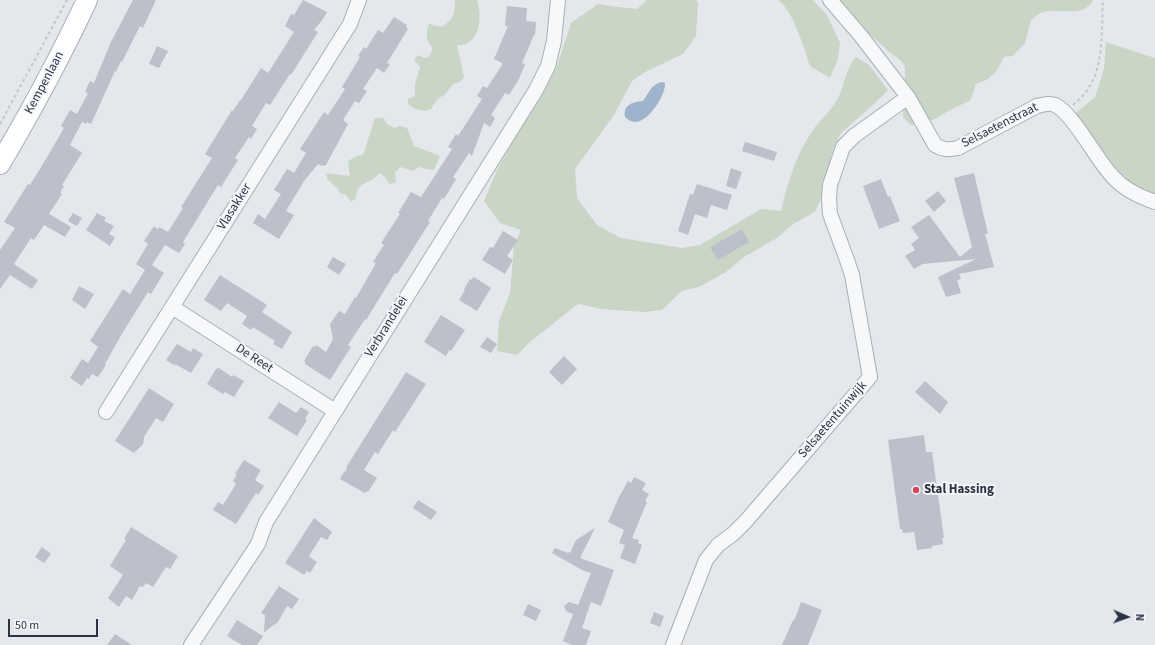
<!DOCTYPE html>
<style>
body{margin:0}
#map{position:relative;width:1155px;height:645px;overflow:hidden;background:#e4e7ec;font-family:"Source Sans 3",sans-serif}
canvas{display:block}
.north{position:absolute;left:1107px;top:597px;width:40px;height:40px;-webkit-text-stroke:3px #f4f6f9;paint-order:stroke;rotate:92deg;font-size:11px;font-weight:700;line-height:16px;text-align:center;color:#2b3445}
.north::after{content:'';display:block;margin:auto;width:14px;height:18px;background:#2b3445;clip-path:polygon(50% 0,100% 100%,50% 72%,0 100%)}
.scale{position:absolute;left:8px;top:619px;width:90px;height:18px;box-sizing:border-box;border:2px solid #2b3445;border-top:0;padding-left:5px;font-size:12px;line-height:14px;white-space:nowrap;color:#2b3445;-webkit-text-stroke:3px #f4f6f9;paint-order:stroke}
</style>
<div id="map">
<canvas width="1155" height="645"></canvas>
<div class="north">N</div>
<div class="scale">50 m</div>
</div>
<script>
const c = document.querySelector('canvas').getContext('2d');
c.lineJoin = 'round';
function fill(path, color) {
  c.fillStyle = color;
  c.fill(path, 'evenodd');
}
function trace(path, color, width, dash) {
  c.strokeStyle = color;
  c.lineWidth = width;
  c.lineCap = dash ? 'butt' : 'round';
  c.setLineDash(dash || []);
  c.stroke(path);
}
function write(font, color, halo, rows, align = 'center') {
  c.font = font + ' "Source Sans 3",sans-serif';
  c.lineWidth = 4;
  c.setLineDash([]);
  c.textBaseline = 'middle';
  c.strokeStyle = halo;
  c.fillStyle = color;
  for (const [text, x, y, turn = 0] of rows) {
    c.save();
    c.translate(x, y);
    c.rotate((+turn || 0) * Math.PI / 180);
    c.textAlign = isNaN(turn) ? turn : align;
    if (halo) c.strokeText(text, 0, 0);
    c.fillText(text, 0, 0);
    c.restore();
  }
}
fill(new Path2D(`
 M455,0H477C481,13 482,37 466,44C464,45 459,45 457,45L464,77L460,82L453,84L445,95L438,98L431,109L425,111L415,109L408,104V99L415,96V84L420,67L414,60L418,55L424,58L429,57L433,48C425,41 426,33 429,24L442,27C454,19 455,13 455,0Z
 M647,0H696L698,3L696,36L683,54L647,71L632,81L614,115L575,169L577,198L597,225L621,238L682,248L700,245L761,209L781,211C788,182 795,158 811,133C819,120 833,110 839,96C845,83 846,68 856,57L869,65L888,90L874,104L841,133L833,150L820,201L815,212L793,224L777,238L744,257L726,272L699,287L682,291L662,310L644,312L602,309L578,304L531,341L517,355L497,351L499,321L510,293L514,245L521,230L500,223L484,201L498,168L513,141L543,94L557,66L571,23L598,4L617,7L637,9Z
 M778,0H813L827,15L840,43L838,59L830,78L810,66C804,48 793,10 778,0Z
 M838,0H1093C1085,18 1060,8 1044,12C1039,13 1035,17 1031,20L1025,43L1013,56L1004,57L996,72L988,79L976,84L970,101C964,103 958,106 952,109C939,116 927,126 911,125L903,117V106L908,88L905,81V66L900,60L888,51L859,24Z
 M1106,42L1155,58V196L1135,186L1111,165L1076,113L1095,97L1104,69Z
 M375,118H383L387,124L394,128L400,126L407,128L414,146L440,156L434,170L426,169L420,167L412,171L401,167L395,172L396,182L390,184L384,176L379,173C371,185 357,180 356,198L351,202L346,195L340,193L337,188L327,179L326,173L350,176L348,161L357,156L363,155Z`), '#c9d6c5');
fill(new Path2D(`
 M662,82L665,83C666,95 649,121 636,122C632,122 628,120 625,117C623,105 632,102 643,101C649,93 651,84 662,82Z`), '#9fb4cc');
fill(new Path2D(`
 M133,0H156L143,28L140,26L122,62L121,61L116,72L115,71L91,124L87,122L86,124L82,122L70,145L82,153L62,185L64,186L60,193L62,194L49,214L71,227L65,237L44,225L34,240L31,238L14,264L38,280L32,289L10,275L0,289V250L15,228L4,222L28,184L30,185L46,159L64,128L61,126L70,110L77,114L88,93L85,92L90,81L94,83L110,44Z
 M303,0L327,12L323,19L314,30L318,32L291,75L290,74L270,105L266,103L252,126L257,129L251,139L249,137L235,158L238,160L221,187L218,185L183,242L185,244L179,253L165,245L152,265L164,273L151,294L148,292L123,332L105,364L106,365L98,377L92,374L89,379L87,378L82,386L70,378L82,359L88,363L98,347L90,341L123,289L130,294L145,270L136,264L148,244L144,241L154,226L158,229L159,227L168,232L183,208L181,207L212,158L205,154L232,110L233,111L240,100H241L261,68L268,73L294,32L285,26L291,14L294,15Z
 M507,6L527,8L526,21L536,22L535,35H534L522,63L525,64L519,79L509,95L505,93L491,115L495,118L490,127L484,123L472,156L469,153L453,177L456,179L444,199L442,198L428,221L430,222L397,274L395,273L366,320L365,319L348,345L351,347L330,380L305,364V362L304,361L313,346L315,347L316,345L326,352L333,339L330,324L339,311L345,314L355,297L356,298L376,263L373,262L384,245L381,243L400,214L398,213L411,192L421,197L452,149L448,147L456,134L458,136L482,99L477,96L483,86L487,88L502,65V63L494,59L508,26H505Z
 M394,17L407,25L406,27L408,29L387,63L390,64L384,73L377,68L363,89L367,91L359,103L355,101L343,120L348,124L326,165L322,166L318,164L304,181L286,211L294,215L279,239L253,223L258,214L265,219L281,194L274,190L287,169L294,173L306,153L300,149L324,112L328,115L345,89L342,87L360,57L358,56L364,47L366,49L378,30L383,33Z
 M157,46L168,51L159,68L149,64Z
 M745,142L777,152L774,161L742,151Z
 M731,168L742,172L736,189L726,186Z
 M974,173L988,234H985L994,267L959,274L961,279L957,280L961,293L946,297L938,277L976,259L923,264L914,269L905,256L915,250L911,244L919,238L911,227L929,215L960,257L972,247L954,178Z
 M881,179L888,197L890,196L900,221L879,229L863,186Z
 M697,184L732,195L727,210L711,205L707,218L695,214L688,235L678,231L690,194L693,195Z
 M938,191L946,201L934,212L925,201Z
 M73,213L82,218L77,226L68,221Z
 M97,213L106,218L104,221L114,226L109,234L115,237L110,246L86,230Z
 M742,229L749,242L718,260L710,247Z
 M503,231L518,240L507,256L513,260L505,274L482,260L490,247L493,248Z
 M333,257L346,264L339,275L327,267Z
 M220,275L267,305L262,312L292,332L282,349L273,344L275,341L253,327L251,330L242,324L247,316L227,303L221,311L204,300Z
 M474,277L491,288L477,311L459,300L465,290L464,289L470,279L471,280Z
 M79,286L94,294L85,309L72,300Z
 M441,315L465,330L451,351L449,350L446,356L424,342Z
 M487,337L497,344L491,353L480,347Z
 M177,344L191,352L193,348L203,354L191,373L175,364L174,365L166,360Z
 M564,356L577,369L562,385L549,372Z
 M219,368L232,377L233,375L244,381L234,397L225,392L223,394L207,384L216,369Z
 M406,372L426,384L395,432L393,430L378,454L375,452L364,470L377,478L368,492L367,491L365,493L340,479L344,472L346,471L347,466Z
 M925,381L948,402L940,414L915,392Z
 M149,388L174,404L163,422L156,418L144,437L143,444L134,453L115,441Z
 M279,402L296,413L301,407L309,412L305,419L307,420L297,436L268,418Z
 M924,435L926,452H932L944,538H942L943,544L932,546V548L917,550L914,532L903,533L902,529H900L888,440Z
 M244,460L261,470L255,480L264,486L258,495L256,493L236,524L213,510L218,502L223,505L236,484L233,481L237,475L235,474Z
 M634,477L646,483L642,490L649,494L645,501L647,502L632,538L639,540L638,543L642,545L635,564L620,558L625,545L619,543L624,530L608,522L619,497L628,481L631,483Z
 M418,500L437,512L431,520L413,508Z
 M314,518L332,532L327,540L321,537L309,556L317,562L310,573L307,571L304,575L285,563Z
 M131,527L178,556L170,569L166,567L153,587L146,583L143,587L140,586L132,600L126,596L119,607L108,598L123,575L110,566L126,540L124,539Z
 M595,528L580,558L614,570L601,606L591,602L582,628L591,631L586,645H572L563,641L573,614L566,611L564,606L569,602L578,605L591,573L582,570L552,553L555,548L568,553L569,552L570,553L576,540Z
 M42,547L51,554L44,563L35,557Z
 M279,586L299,599L292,609L287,606L278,622L264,632L265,615L261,613Z
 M801,602L822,610L808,645H782L793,620L794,621Z
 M528,604L541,610L536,621L523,615Z
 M654,612L664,616L660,627L650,623Z
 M237,620L263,636L257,645H242L227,636Z
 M115,634L132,645H107Z`), '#bbc0ca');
const minor = new Path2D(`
 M830,0L861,36L908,97L935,145C943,150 949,150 958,148L1037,106C1043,105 1049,102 1055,105C1073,113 1097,161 1113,177C1124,189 1140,197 1155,202
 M172,307L335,411
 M106,412L350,24L359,0
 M191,645L258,544L266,522L536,90L548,66L554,41L558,0
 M673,645L706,560L718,545L733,534L746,521L870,377L852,275L847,260L830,214L829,198L830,185L843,147L854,136L908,97`);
const secondary = new Path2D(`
 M0,164C31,111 61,56 87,0`);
trace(minor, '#a9aeb7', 16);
trace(secondary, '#a9aeb7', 22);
trace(new Path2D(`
 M1073,105C1079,100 1084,95 1088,89C1105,64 1101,28 1103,0
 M0,124L67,0`), '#c2c5cb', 2, [3, 3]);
trace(minor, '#f7f8fa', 14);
trace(secondary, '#fff', 20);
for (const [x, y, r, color] of [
 [916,490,4,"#d1495b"]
]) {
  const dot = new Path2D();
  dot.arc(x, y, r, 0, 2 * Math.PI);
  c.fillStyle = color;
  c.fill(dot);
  trace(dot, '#f4f6f9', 1.5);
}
write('13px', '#2b3445', '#f4f6f9', [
 ["Kempenlaan",45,83,-62],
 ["Selsaetenstraat",1000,126,-27],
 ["Vlasakker",235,207,-58],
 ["Verbrandelei",387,327,-58],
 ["De Reet",254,359,33],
 ["Selsaetentuinwijk",833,420,-49]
]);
write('bold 13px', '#2b3445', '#f4f6f9', [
 ["Stal Hassing",924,490]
], 'left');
</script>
